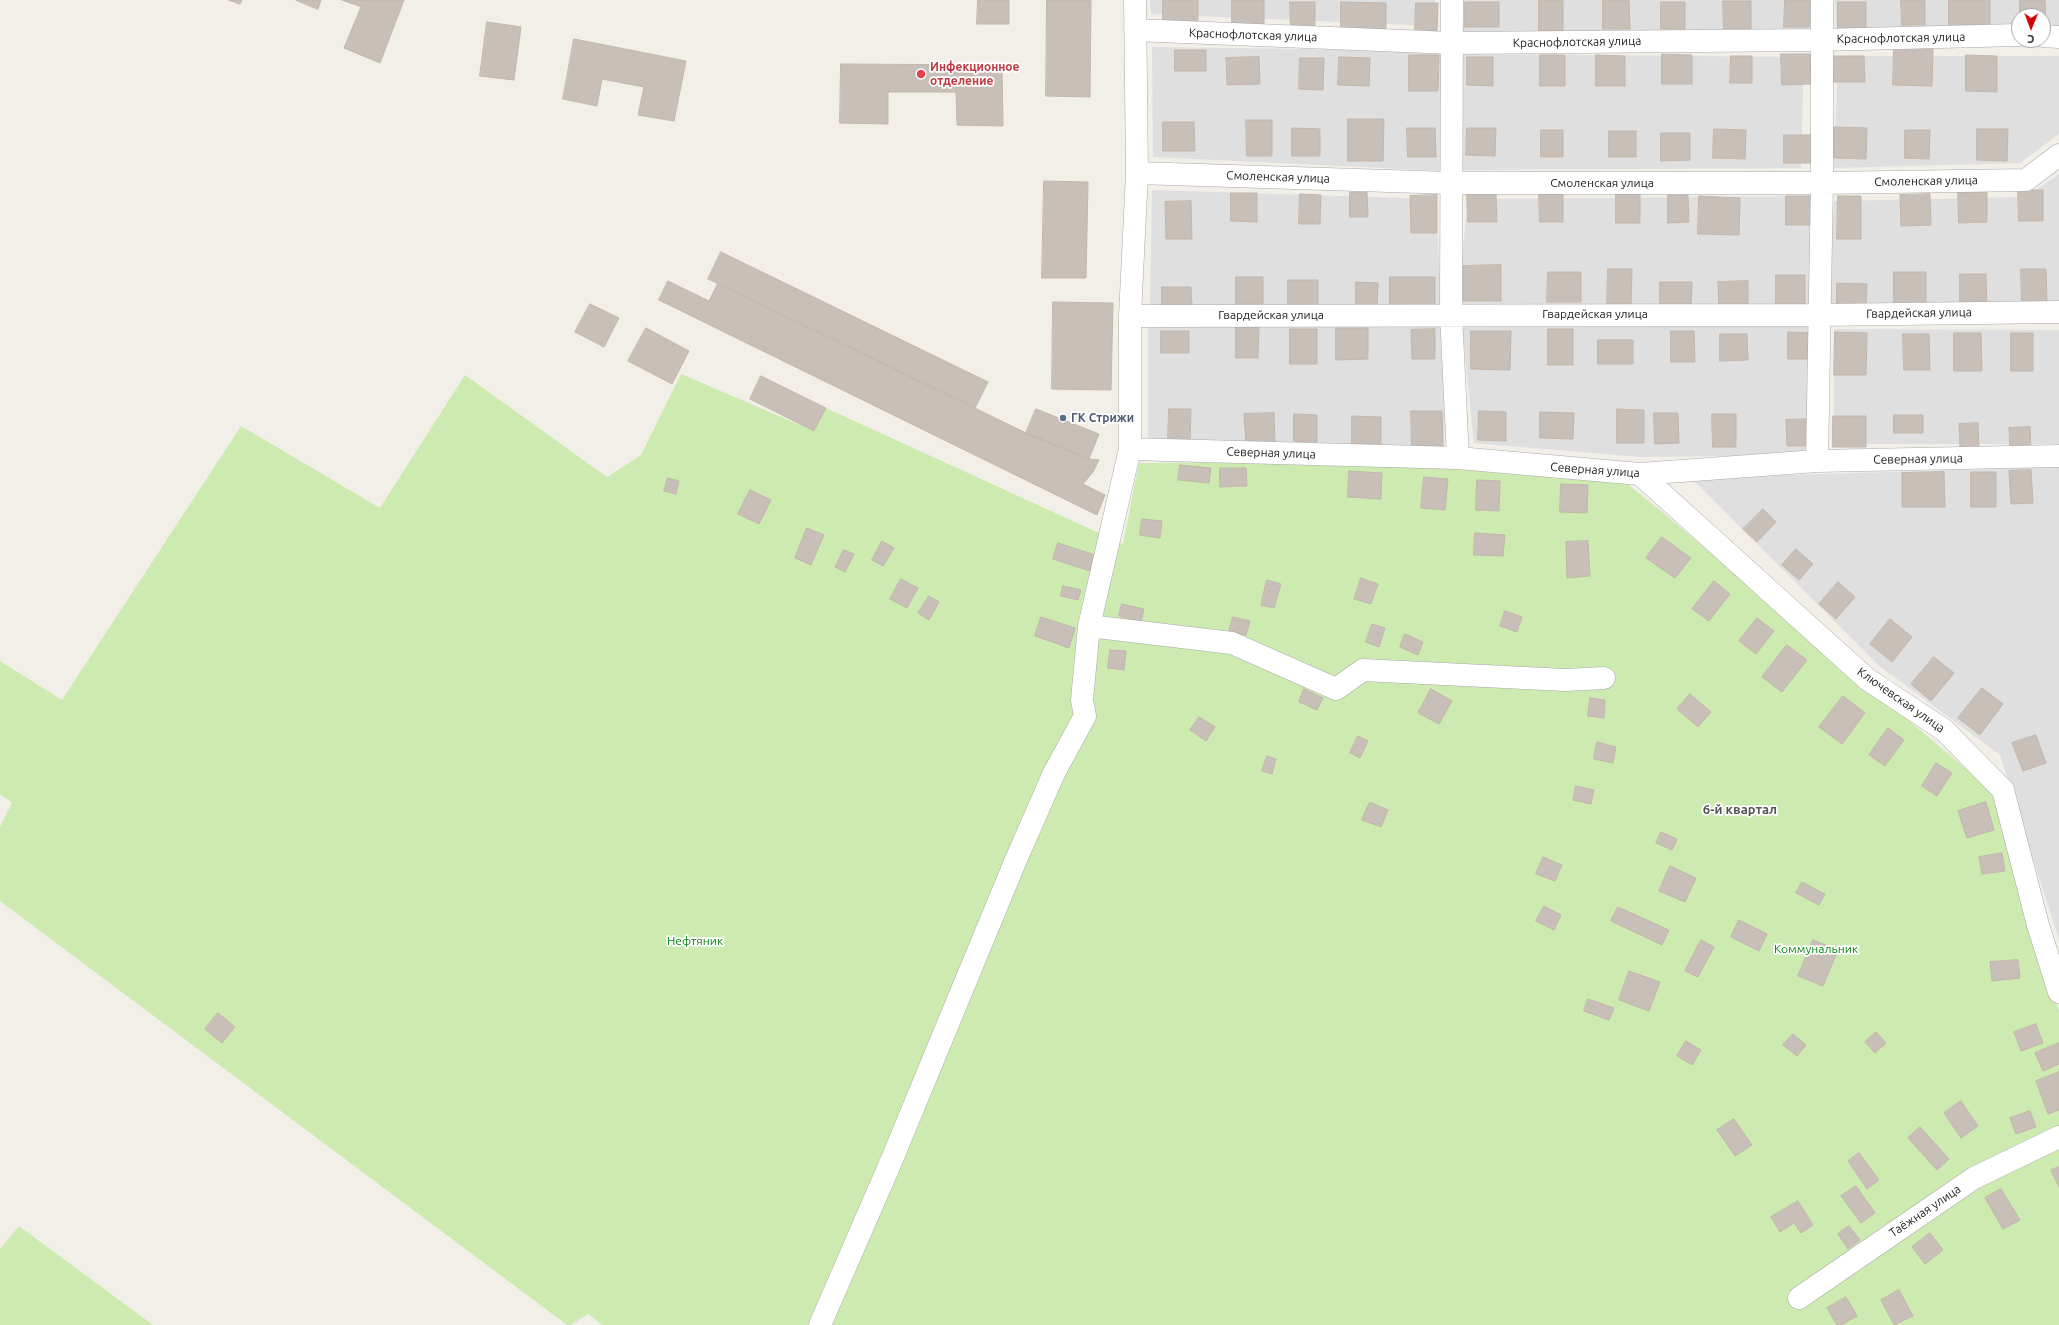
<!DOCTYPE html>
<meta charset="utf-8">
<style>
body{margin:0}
#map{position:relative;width:2059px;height:1325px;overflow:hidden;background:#f2efe9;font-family:Ubuntu,sans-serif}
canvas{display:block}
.north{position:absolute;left:2011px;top:8px;width:40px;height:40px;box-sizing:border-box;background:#fff;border:1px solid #a7a7a7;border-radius:50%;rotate:181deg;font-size:11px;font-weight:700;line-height:16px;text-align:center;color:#222}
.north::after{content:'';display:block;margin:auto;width:14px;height:18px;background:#d40000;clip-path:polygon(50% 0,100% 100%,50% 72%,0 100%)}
</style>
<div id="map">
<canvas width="2059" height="1325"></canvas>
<div class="north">С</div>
</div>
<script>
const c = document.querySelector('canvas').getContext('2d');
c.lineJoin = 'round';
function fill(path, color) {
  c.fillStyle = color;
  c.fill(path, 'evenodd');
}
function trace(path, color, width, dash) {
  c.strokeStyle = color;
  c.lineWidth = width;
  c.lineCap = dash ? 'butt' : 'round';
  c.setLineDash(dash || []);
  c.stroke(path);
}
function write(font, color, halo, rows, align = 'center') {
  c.font = font + ' Ubuntu,sans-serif';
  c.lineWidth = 3.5;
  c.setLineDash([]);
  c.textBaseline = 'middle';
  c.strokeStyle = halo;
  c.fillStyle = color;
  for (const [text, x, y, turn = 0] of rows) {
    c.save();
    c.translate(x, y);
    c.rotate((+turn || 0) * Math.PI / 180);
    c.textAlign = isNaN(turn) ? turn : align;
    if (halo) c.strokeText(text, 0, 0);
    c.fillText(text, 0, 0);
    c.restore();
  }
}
fill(new Path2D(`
 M1150,0H1435V26L1151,14Z
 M1462,0H1813L1815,34L1460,37Z
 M1835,0H2059V26L2043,27V16H2019V28L1836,34Z
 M1152,47L1446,51L1444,171L1153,157Z
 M1462,54L1804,57L1801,168L1462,170Z
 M1838,56H2059V134L2020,163L1834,168Z
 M2059,174V306L1827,312L1834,201L2026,197Z
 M1152,190L1435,199L1442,307L1150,308Z
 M1815,196L1808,317L1457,308L1468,199Z
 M1814,325V455L1640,457L1474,443L1462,326Z
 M1148,326L1447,327L1444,452L1148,444Z
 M1834,329L2059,330V444H1834Z
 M2059,467V940L2000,755L1878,665L1691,478Z`), '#e0dfdf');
fill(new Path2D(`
 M681,374L814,431L826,408L1123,544L1139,463L1334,461L1621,479L1661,511L1991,790L2059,1011V1325H603L588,1314L571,1325H567L0,901V827L12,803L0,794V661L62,700L241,426L380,508L465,375L607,477L641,455Z
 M19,1226L153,1325H0V1249Z`), '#cdebb0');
const building = new Path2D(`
 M229,0H242L240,4Z
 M296,0H321L318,9Z
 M342,0H404L380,63L344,48L361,7Z
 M978,0H1009V24H977Z
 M1047,0H1091L1090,97L1046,96Z
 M1163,0H1198V23H1163Z
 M1232,0H1264V28H1232Z
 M1539,0H1563V31H1539Z
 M1603,0H1629L1630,29H1603Z
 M1785,0H1810L1809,27H1784Z
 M1901,0H1925V25H1902Z
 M1949,0H1990V26H1949Z
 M2020,0H2045L2046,26H2043V16H2020Z
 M1723,1H1751V29H1724Z
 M1290,2H1315V30H1291Z
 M1341,2L1386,3V30H1341Z
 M1465,2H1499V27H1465Z
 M1661,2H1685V29H1661Z
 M1838,2H1866V28H1838Z
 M1416,3H1438L1437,31H1415Z
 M487,22L521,27L514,80L480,76Z
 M574,39L686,61L674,121L638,115L644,87L602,79L597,106L563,99Z
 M1894,48H1933L1932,86L1893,85Z
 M1175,50H1206V71H1175Z
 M1662,54L1692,55V84H1662Z
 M1781,54H1810L1811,84L1782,85Z
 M1409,55H1439L1438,91H1409Z
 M1540,55H1565V86H1540Z
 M1596,55L1625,56V86H1596Z
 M1966,55L1997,56V92L1966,91Z
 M1731,56H1752V83H1730Z
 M1833,56H1864L1865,82H1834Z
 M1259,57L1260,84L1227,85L1226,58Z
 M1339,57L1370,58L1369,86L1338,85Z
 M1467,57H1493V86L1467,85Z
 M1300,58H1324L1323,90L1299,89Z
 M841,64L1002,65L1003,126L957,125L956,92H888V124L840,123Z
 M1348,119H1384L1383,161H1348Z
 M1246,120H1272V156H1247Z
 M1163,122H1194L1195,151H1163Z
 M1834,127L1867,128L1866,159L1834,158Z
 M1292,128L1320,129V156H1292Z
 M1407,128H1435L1436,157H1408Z
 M1467,128H1496L1495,156L1466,155Z
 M1714,129L1746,130L1745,159L1713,158Z
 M1977,129H2008L2007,161L1977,160Z
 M1541,130H1563V157H1541Z
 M1905,130H1930L1929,159L1905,158Z
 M1609,131H1636V157H1609Z
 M1661,133H1690V160L1661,161Z
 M1784,135H1812V163H1784Z
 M1044,181L1088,182L1086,278H1042Z
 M2018,190H2043V221H2019Z
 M1350,192H1367L1368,217H1350Z
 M1958,192H1987V222L1959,223Z
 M1231,193H1257V222L1231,221Z
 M1467,193H1496L1497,222H1468Z
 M1300,194L1321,195L1320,224H1299Z
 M1539,194H1563V222H1540Z
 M1616,194H1640V223H1616Z
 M1930,194L1931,225L1901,226L1900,195Z
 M1437,195V233H1411L1410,196Z
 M1668,195H1688L1689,222L1668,223Z
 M1699,196L1740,198L1739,235L1698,234Z
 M1786,196H1812V225H1786Z
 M1838,196H1861V239H1837Z
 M1191,201L1192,239H1166L1165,202Z
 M721,252L988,382L975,408L708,279Z
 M1501,265V301H1463V266Z
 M1608,269H1632L1631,306L1607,305Z
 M2021,269H2046L2047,304H2022Z
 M1548,272H1581V302H1547Z
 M1894,272H1926V310H1894Z
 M1960,274H1986L1987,307H1960Z
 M1776,275H1805V311H1776Z
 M1236,277H1263V304H1236Z
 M1390,277H1435V305H1390Z
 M1288,280H1318V306H1288Z
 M668,281L709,301L718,283L1026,433L1089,459L1099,460L1093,472L1083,484L1105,495L1097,515L659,300Z
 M1748,281V310H1719L1718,282Z
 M1356,282L1378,283L1377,306H1356Z
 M1660,282H1692L1691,307H1660Z
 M1837,283L1867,284L1866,310H1837Z
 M1162,287H1191L1192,306H1162Z
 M1053,302L1113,303L1111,390L1052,389Z
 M590,304L619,318L604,347L575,332Z
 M1236,327H1259L1258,358H1236Z
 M646,328L689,351L672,384L628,361Z
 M1336,328H1368V359L1336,360Z
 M1290,329H1317V364H1290Z
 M1435,329V359H1412L1411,330Z
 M1548,329H1573V365H1548Z
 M1161,331H1189V353H1161Z
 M1471,331H1511L1510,370L1471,369Z
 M1671,331H1694L1695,362H1671Z
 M1788,332L1812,333L1811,359H1788Z
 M1835,332L1867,333L1866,375H1834Z
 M1954,333H1981L1982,371H1954Z
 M2011,333H2033V371H2011Z
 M1720,334H1747L1748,360L1720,361Z
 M1903,334H1929L1930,370H1904Z
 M1598,340H1633V364H1598Z
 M761,376L826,408L814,431L750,399Z
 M1036,409L1099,434L1089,459L1026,433Z
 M1169,409H1191L1190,441L1168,440Z
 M1617,409L1644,410V443H1617Z
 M1411,411H1442L1443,446H1412Z
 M1479,411L1506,412V441L1478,440Z
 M1540,412L1574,413L1573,439L1540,438Z
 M1274,413L1275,443L1246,444L1244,414Z
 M1654,413H1678L1679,443L1655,444Z
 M1294,414L1317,415V442L1294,441Z
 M1712,414H1736V447H1713Z
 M1894,415H1923V433H1894Z
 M1352,416L1381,417V444H1352Z
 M1833,416H1866V447H1833Z
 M1811,419V446H1787L1786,420Z
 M1978,423L1979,447L1960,448L1959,424Z
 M2030,427L2031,449H2010L2009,428Z
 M1180,465L1211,468L1209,483L1178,480Z
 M1220,468H1246L1247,486L1220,487Z
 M2031,470L2033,503L2011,504L2009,471Z
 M1349,471L1382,473L1381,499L1348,497Z
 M1944,472L1945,507H1902V473Z
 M1971,472H1996V507H1971Z
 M1424,477L1448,479L1445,510L1421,508Z
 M668,478L679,481L676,494L664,491Z
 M1477,480L1500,481L1499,511L1476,510Z
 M1561,484L1588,485L1587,513L1560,512Z
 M750,490L771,500L759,524L738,514Z
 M1763,509L1776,522L1757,542L1743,529Z
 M1142,519L1162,521L1160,538L1140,535Z
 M807,528L824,535L811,565L795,558Z
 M1475,533L1505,535L1503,556L1474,555Z
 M1662,537L1691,558L1675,578L1646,558Z
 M882,541L894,548L883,566L872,560Z
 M1588,541L1590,576L1567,578L1566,542Z
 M1058,543L1095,555L1090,571L1053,559Z
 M1796,549L1813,564L1799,580L1782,565Z
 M844,550L854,554L845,572L835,567Z
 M1361,578L1378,584L1371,604L1354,599Z
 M901,579L918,588L907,608L890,599Z
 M1267,580L1281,584L1274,608L1261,605Z
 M1714,581L1730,594L1709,621L1692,609Z
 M1838,582L1855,597L1836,619L1819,604Z
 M1063,586L1081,590L1078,600L1061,596Z
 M929,596L939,602L929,620L918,613Z
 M1122,604L1144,609L1141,622L1119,616Z
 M1505,611L1522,617L1517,632L1500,626Z
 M1041,617L1075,628L1069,648L1035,636Z
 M1233,617L1250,621L1246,635L1229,631Z
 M1757,618L1774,631L1756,654L1739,641Z
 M1890,619L1912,637L1892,662L1870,644Z
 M1372,624L1385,628L1379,647L1366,642Z
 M1405,634L1423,642L1418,655L1400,647Z
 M1787,645L1807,660L1782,692L1762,677Z
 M1110,650L1126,651L1124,670L1108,668Z
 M1934,657L1954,673L1931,701L1911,684Z
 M1982,688L2003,704L1980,735L1958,718Z
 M1304,689L1323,698L1317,710L1299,702Z
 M1431,689L1452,701L1439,724L1418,713Z
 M1690,694L1711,712L1698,727L1677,709Z
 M1843,696L1865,713L1842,744L1819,727Z
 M1590,698L1605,700L1604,718L1588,716Z
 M1199,717L1215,727L1206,741L1190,730Z
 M1888,728L1904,740L1885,766L1869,755Z
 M2036,735L2046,763L2023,771L2012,743Z
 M1358,736L1368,741L1360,758L1350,753Z
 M1597,742L1616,747L1613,763L1594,759Z
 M1267,756L1276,759L1272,774L1262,771Z
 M1936,763L1952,773L1937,796L1922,786Z
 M1576,786L1594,790L1591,804L1573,800Z
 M1370,802L1388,810L1381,827L1362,820Z
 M1986,802L1994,830L1967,838L1958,811Z
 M1661,832L1677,839L1672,850L1656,843Z
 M2002,853L2005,871L1982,874L1979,857Z
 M1543,857L1562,865L1555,881L1536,874Z
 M1670,866L1696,878L1685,902L1659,891Z
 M1802,882L1825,894L1819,905L1796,893Z
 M1544,906L1561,915L1554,930L1536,921Z
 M1618,907L1669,930L1662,945L1611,921Z
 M1739,920L1767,934L1759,951L1731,937Z
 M1701,940L1714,947L1698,977L1685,971Z
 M1813,940L1838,950L1823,986L1798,976Z
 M2018,960L2020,978L1992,981L1990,962Z
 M1629,971L1660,982L1649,1011L1619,1000Z
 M1588,999L1614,1008L1609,1020L1584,1011Z
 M218,1013L235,1027L222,1043L205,1029Z
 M2036,1024L2043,1043L2021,1051L2014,1032Z
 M1876,1032L1886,1043L1875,1053L1865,1042Z
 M1793,1034L1806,1045L1797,1056L1783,1045Z
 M1686,1041L1701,1050L1692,1065L1677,1056Z
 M2059,1043V1064L2043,1071L2035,1053Z
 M2059,1072V1110L2048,1114L2036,1081Z
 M1961,1101L1978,1126L1961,1138L1944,1113Z
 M2030,1111L2036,1127L2016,1134L2010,1118Z
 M1734,1119L1752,1145L1735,1156L1717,1130Z
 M1920,1127L1949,1159L1937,1170L1908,1138Z
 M1859,1153L1879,1180L1867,1189L1848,1161Z
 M2059,1167V1187L2051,1170Z
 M1856,1186L1875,1213L1861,1223L1841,1196Z
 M2001,1189L2020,1220L2003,1229L1985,1198Z
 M1798,1201L1813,1225L1801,1233L1794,1223L1780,1232L1771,1217Z
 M1849,1226L1860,1240L1848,1249L1838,1234Z
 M1930,1233L1943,1250L1925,1264L1912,1247Z
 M1899,1290L1913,1316L1894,1325L1881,1300Z
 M1846,1297L1857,1316L1841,1325H1837L1827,1308Z`);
fill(building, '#c7bfb8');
trace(building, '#c4b6ab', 1);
const minor = new Path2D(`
 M1452,0L1451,314L1458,458
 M1135,30L1452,43L1821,40L2019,35
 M2043,36L2059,37
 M1137,173L1452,183H1822L2026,180L2059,155
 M1130,316L1820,315L2059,312
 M1130,449L1458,458L1640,474L1817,461L2059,456
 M1817,461L1822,183V0
 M1640,474L1867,679L1944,730L2003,790L2038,925L2059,992
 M1089,626L1232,643L1336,689L1363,670L1565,680L1604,678
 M1799,1298L1974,1178L2059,1137
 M820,1325L890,1164L1015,862L1054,773L1085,716L1082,700L1089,626L1130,449V316L1137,173L1135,0`);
trace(minor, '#a9a9a9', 23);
trace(minor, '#fff', 22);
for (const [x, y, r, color] of [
 [921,74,5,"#e0444e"],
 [1063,418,4,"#5c6f8a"]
]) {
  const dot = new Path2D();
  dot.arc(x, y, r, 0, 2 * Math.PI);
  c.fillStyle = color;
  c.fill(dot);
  trace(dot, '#fff', 1.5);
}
write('12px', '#222', '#fff', [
 ["Краснофлотская улица",1253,35,2],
 ["Краснофлотская улица",1901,38,-1],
 ["Краснофлотская улица",1577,42,-1],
 ["Смоленская улица",1278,177,2],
 ["Смоленская улица",1926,181,-1],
 ["Смоленская улица",1602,183],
 ["Гвардейская улица",1919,313,-1],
 ["Гвардейская улица",1595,314],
 ["Гвардейская улица",1271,315],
 ["Северная улица",1271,453,2],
 ["Северная улица",1918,459,-1],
 ["Северная улица",1595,470,4],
 ["Ключевская улица",1901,700,35],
 ["Таёжная улица",1925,1211,-34]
]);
write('bold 12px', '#be3a42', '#fff', [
 ["Инфекционное",930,67],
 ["отделение",930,81]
], 'left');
write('bold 12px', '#4e5e75', '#fff', [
 ["ГК Стрижи",1071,418]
], 'left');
write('12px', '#0c8416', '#fff', [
 ["Нефтяник",695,941],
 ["Коммунальник",1816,949]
]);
write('bold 13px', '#555', '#fff', [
 ["6-й квартал",1740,810]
]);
</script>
